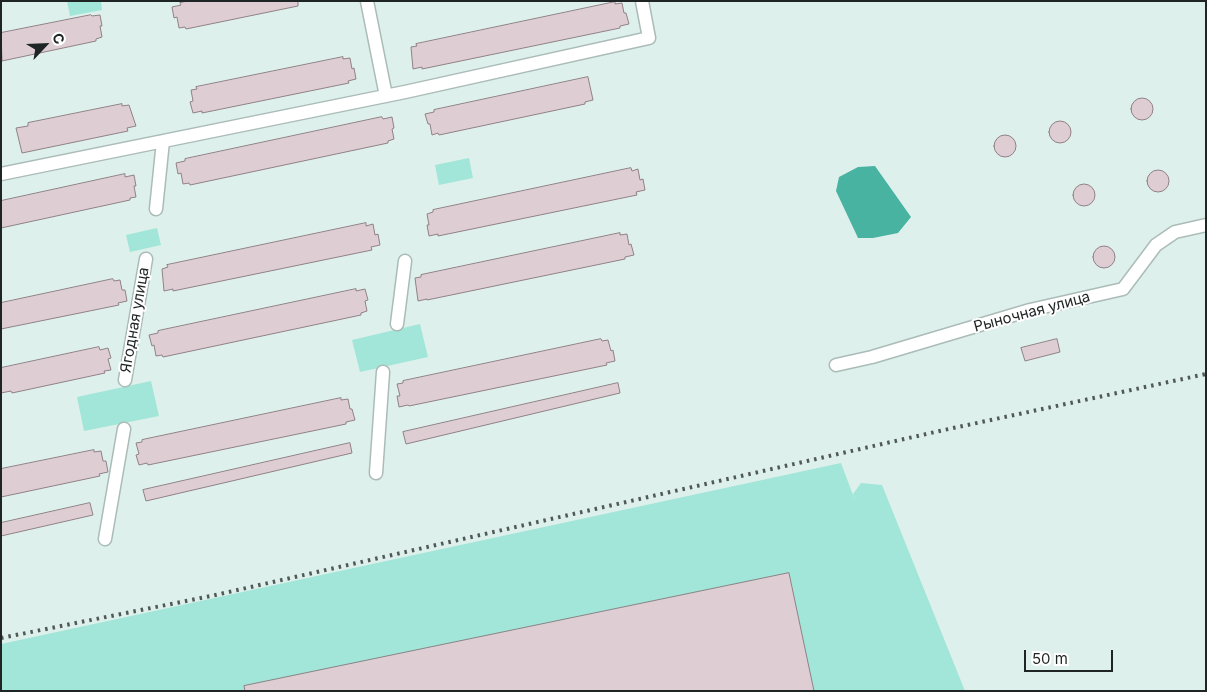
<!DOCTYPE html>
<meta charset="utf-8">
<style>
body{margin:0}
#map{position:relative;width:1207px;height:692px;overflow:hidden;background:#def0ec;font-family:Inter,sans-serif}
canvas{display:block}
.frame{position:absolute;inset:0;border:2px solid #1f2524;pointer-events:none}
.north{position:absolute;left:20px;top:20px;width:50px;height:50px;-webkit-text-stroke:4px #fff;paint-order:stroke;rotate:65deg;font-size:14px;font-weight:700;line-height:20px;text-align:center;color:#1f2524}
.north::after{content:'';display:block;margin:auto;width:18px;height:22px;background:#1f2524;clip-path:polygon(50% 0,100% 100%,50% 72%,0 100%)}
.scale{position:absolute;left:1024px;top:650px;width:89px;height:22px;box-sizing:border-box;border:2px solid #1f2524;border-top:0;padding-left:6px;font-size:15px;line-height:18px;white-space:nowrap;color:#1f2524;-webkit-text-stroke:4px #fff;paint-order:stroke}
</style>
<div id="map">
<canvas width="1207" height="692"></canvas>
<div class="frame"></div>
<div class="north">С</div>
<div class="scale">50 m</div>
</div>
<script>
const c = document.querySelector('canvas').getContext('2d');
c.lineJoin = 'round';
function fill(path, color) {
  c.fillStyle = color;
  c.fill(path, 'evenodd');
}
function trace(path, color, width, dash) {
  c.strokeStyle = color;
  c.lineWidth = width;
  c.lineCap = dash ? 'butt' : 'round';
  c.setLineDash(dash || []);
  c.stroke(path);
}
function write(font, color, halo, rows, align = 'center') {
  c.font = font + ' Inter,sans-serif';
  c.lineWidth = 4;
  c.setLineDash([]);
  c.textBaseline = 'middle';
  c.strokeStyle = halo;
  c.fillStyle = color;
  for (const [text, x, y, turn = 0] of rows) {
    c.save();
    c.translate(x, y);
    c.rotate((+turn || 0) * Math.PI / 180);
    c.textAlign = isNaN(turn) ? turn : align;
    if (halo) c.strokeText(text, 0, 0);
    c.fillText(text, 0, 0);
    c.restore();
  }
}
fill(new Path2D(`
 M67,1H101L102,10L70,16Z
 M469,158L473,178L439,185L435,165Z
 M157,228L161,245L130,252L126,235Z
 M420,324L428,357L360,372L352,340Z
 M151,381L159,416L84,431L77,397Z
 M841,463L856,503L853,494L861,483L882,485L965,691H1V644Z`), '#a1e6d8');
fill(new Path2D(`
 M875,166L911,217L898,233L873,238H858L836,191L839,177L858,167Z`), '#48b3a1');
const building = new Path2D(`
 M188,1H298V6L186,29L185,27L179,28L177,17L174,18L172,7L181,5L180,3Z
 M615,2V4L622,3L624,13H626L629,24L620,26V28L422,69V67L413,69L411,47L417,46L416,44Z
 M91,15L92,16L100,15L102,26H100L102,37L96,39V41L2,61L1,33Z
 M343,57V59L350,58L352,69L354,68L356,79L348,81L349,83L202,113V111L193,113L190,102L193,101L191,90L197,89L196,87Z
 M588,77L593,100L585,102V104L439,135L438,133L432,135L430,124H428L425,114L434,112V110Z
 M1131 109a11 11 0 1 1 22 0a11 11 0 1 1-22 0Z
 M122,104V106L129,105L136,126L127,128L128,131L22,153L16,128L28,126V123Z
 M382,117L383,119L392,117L394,128L392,129L394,139L388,141V143L190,185L189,183L183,184L181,173L178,174L176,163L185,161V159Z
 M1049 132a11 11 0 1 1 22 0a11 11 0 1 1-22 0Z
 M994 146a11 11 0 1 1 22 0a11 11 0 1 1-22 0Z
 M631,168L632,171L638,169L640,180L643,179L645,190L636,192L637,195L438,236V234L429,236L427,225H429L427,214L433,212V210Z
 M1147 181a11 11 0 1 1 22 0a11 11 0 1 1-22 0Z
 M125,174V177L134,175L136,186H134L136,197L130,198V200L1,228V201Z
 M1073 195a11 11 0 1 1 22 0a11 11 0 1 1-22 0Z
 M366,223V226L373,224L375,235L378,234L380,245L371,247L372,250L173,291V289L164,291L162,269L168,267L167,265Z
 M620,233V235L627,234L629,245L631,244L634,255L625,257V259L427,300V299L418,301L415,278L421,277V275Z
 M1093 257a11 11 0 1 1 22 0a11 11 0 1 1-22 0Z
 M113,279L114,281L120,280L122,290H125L127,301L118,303L119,305L1,329V303Z
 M356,289V291L365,289L368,300L365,301L367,311L361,313V315L163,357L162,355L156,356L154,345L152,346L149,335L158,333V331Z
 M601,339L602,341L608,340L611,351L613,350L615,361L606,363L607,365L409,406L408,405L399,407L397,396H400L397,384L403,383V381Z
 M1057,339L1060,352L1025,361L1021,348Z
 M99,347L100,350L108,348L111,358L108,359L111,370L104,371L105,373L12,393L11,391L1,393V368Z
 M618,383L620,393L406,444L403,432Z
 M341,398V400L348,399L350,409H352L355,420L346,422V424L148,465L147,463L139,465L136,455L139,454L136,443L142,442V440Z
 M350,443L352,453L146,501L143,490Z
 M94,450V452L101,451L103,461H106L108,472L99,474L100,476L1,497V469Z
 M90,503L93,515L1,536V523Z
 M789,573L814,691H245L244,686Z`);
fill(building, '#deced3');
trace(building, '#908186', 1);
const minor = new Path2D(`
 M367,1L386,96
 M1,174L405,92L649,38L642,1
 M156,209L163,141
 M397,324L405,261
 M836,365L872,357L1030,310L1123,289L1156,245L1175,232L1206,225
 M125,380L146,259
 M376,473L383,372
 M105,539L124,429`);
trace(minor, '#abbcb8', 15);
trace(minor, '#fff', 12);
trace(new Path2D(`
 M1,638L211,596L944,430L1206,374`), '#505958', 4, [2.5, 5]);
write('15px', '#1f2524', '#fff', [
 ["Рыночная улица",1032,312,-15],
 ["Ягодная улица",135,320,-80]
]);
</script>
